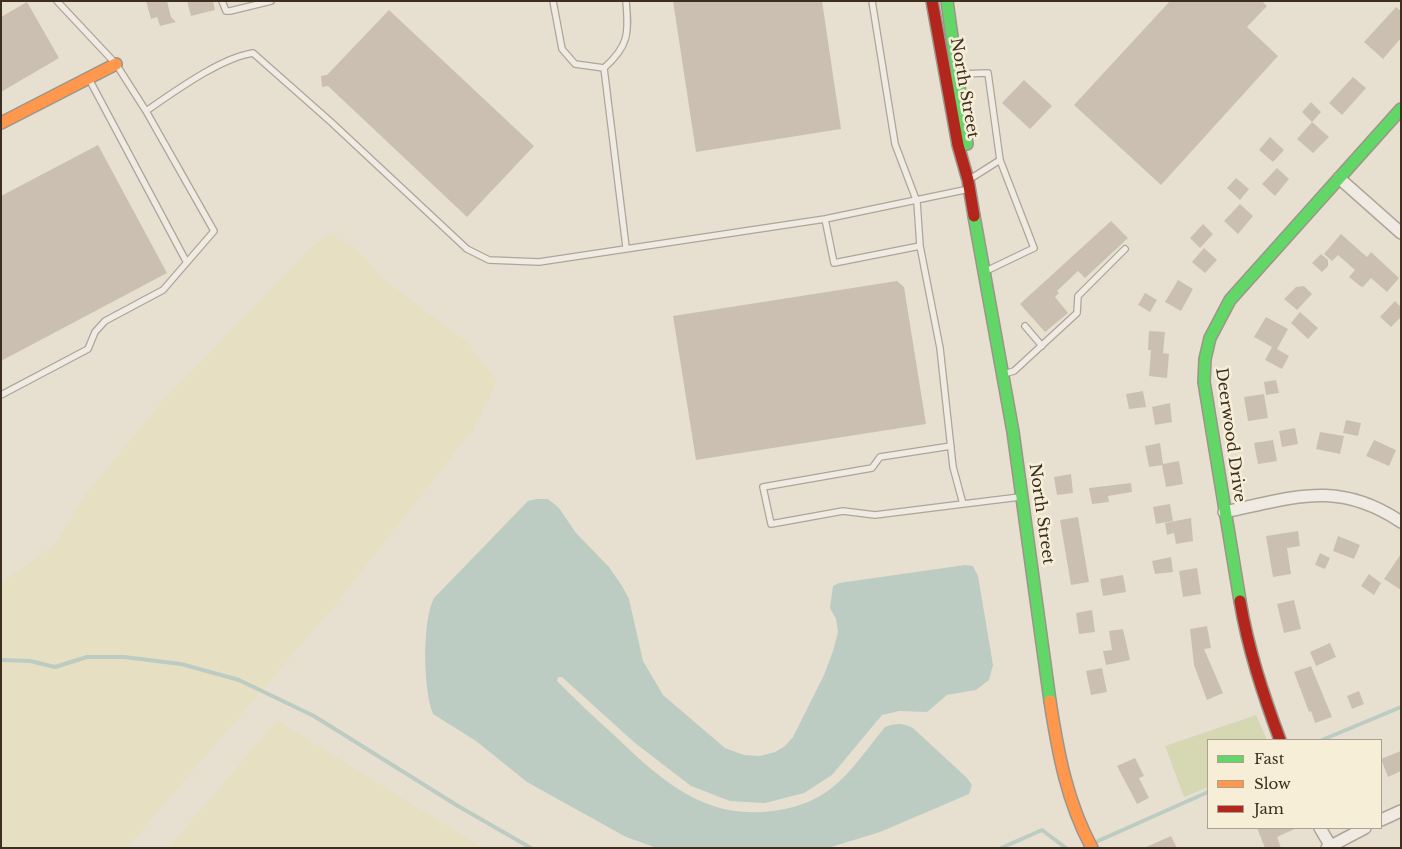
<!DOCTYPE html>
<style>
body{margin:0}
#map{position:relative;width:1402px;height:849px;overflow:hidden;background:#e7e0d1;font-family:"Libre Baskerville",serif}
canvas{display:block}
.frame{position:absolute;inset:0;border:2px solid #3d2e20;pointer-events:none}
.legend{position:absolute;left:1207px;top:739px;width:175px;height:90px;box-sizing:border-box;background:#f7eed8;border:1px solid #ada18e;margin:0;padding:6px 9px;list-style:none;font-size:15px;color:#3d2e20}
.legend li{display:flex;align-items:center;gap:10px;height:25px}
.legend b{width:25px;border:1px solid #ada18e}
</style>
<div id="map">
<canvas width="1402" height="849"></canvas>
<div class="frame"></div>
<ul class="legend">
<li><b style="height:6px;background:#63d668"></b>Fast</li>
<li><b style="height:6px;background:#ff974d"></b>Slow</li>
<li><b style="height:6px;background:#b3261e"></b>Jam</li>
</ul>
</div>
<script>
const c = document.querySelector('canvas').getContext('2d');
c.lineJoin = 'round';
function fill(path, color) {
  c.fillStyle = color;
  c.fill(path, 'evenodd');
}
function trace(path, color, width, dash) {
  c.strokeStyle = color;
  c.lineWidth = width;
  c.lineCap = dash ? 'butt' : 'round';
  c.setLineDash(dash || []);
  c.stroke(path);
}
function write(font, color, halo, rows, align = 'center') {
  c.font = font + ' "Libre Baskerville",serif';
  c.lineWidth = 5;
  c.setLineDash([]);
  c.textBaseline = 'middle';
  c.strokeStyle = halo;
  c.fillStyle = color;
  for (const [text, x, y, turn = 0] of rows) {
    c.save();
    c.translate(x, y);
    c.rotate((+turn || 0) * Math.PI / 180);
    c.textAlign = isNaN(turn) ? turn : align;
    if (halo) c.strokeText(text, 0, 0);
    c.fillText(text, 0, 0);
    c.restore();
  }
}
fill(new Path2D(`
 M329,234L354,246L386,281L467,342L497,381L471,432L331,610L127,848H1V583L55,544L85,495L159,405L310,248Z
 M277,720L483,848H168Z`), '#e6dfc2');
fill(new Path2D(`
 M1256,715L1267,740H1208V787L1184,797L1165,746Z`), '#d6d7b3');
fill(new Path2D(`
 M537,499H548L559,508L576,533L609,567L622,586L629,599L643,661L663,695L725,748L744,755L760,756L775,752L785,746L793,737L824,675L833,651L838,632L836,619L830,608L833,586L839,583L965,565L973,566L978,576L993,665L989,680L976,690L947,695L927,712L899,711L882,715L832,775L804,793L765,803L745,802L730,801L691,786L635,743L562,677H558L557,681C576,700 595,718 615,736C661,780 704,820 773,811C789,809 806,804 820,796C846,781 866,750 885,727C896,723 903,723 913,728L967,778L972,785L969,794L880,832L828,848H657L626,837L527,782L476,741L433,714C423,690 422,620 434,598L528,501Z`), '#bcccc2');
trace(new Path2D(`
 M1,660L30,661L55,667L87,657H124L181,664L239,680L314,716L458,806L531,848
 M1322,740L1401,707
 M1098,841L1208,792
 M1001,848L1042,830L1066,848`), '#bcccc2', 4);
fill(new Path2D(`
 M146,1H167L171,17L176,22L160,26L157,17L151,19Z
 M187,1H213L215,10L191,16Z
 M673,1H822L841,129L696,152Z
 M1170,1H1262L1267,6L1247,27L1278,56L1161,185L1074,105Z
 M27,2L59,58L1,92V17Z
 M1396,7L1401,11V38L1383,59L1364,42Z
 M389,10L534,146L467,217L328,86L322,87L321,76L327,75Z
 M1353,77L1366,88L1342,115L1329,103Z
 M1024,80L1052,106L1030,129L1002,103Z
 M1311,102L1321,112L1312,122L1302,112Z
 M1312,122L1329,137L1313,153L1297,139Z
 M1270,137L1284,150L1273,162L1259,150Z
 M98,145L167,273L1,361V196Z
 M1277,168L1289,179L1275,196L1262,184Z
 M1236,178L1249,189L1240,200L1227,188Z
 M1240,204L1253,216L1238,234L1224,221Z
 M1111,221L1128,238L1085,278L1078,271L1057,291L1059,293L1055,297L1068,313L1045,332L1020,304Z
 M1203,224L1213,234L1200,248L1190,238Z
 M1341,234L1367,257L1371,252L1399,278L1387,292L1371,278L1363,287L1360,286L1349,277L1355,270L1338,255L1332,261L1324,254Z
 M1204,248L1217,260L1205,273L1192,262Z
 M1321,254L1328,260V266L1322,272L1312,263Z
 M1178,280L1193,289L1181,311L1165,302Z
 M897,281L904,287L926,424L696,460L673,316Z
 M1304,286L1312,294L1297,310L1284,299L1296,287Z
 M1145,293L1157,300L1150,312L1138,305Z
 M1395,301L1401,307V317L1391,327L1380,317Z
 M1300,312L1318,328L1308,339L1291,323Z
 M1266,317L1288,329L1277,349L1289,356L1282,369L1265,360L1272,347L1254,337Z
 M1149,331L1165,332L1163,353L1169,354L1167,378L1149,376L1151,350H1148Z
 M1276,380L1279,393L1266,395L1264,382Z
 M1143,391L1146,407L1129,409L1126,394Z
 M1264,394L1268,418L1248,421L1244,397Z
 M1170,403L1172,422L1155,425L1152,407Z
 M1346,420L1361,423L1358,436L1343,433Z
 M1295,428L1298,444L1282,447L1279,431Z
 M1320,432L1344,436L1340,454L1316,449Z
 M1273,440L1277,461L1258,464L1254,443Z
 M1374,440L1396,450L1389,466L1366,456Z
 M1160,443L1163,464L1179,461L1183,484L1166,487L1162,465L1149,467L1145,446Z
 M1071,474L1073,493L1057,495L1054,477Z
 M1131,483L1132,492L1108,496L1109,502L1092,504L1089,488Z
 M1170,504L1173,521L1156,524L1153,507Z
 M1078,517L1089,582L1071,585L1060,520Z
 M1191,518L1193,541L1176,544L1174,533L1167,535L1165,523Z
 M1298,531L1300,546L1287,548L1291,574L1273,577L1266,536Z
 M1338,536L1360,545L1354,559L1333,551Z
 M1320,553L1330,558L1325,569L1315,565Z
 M1401,554V590L1384,579Z
 M1171,557L1173,572L1155,574L1152,561Z
 M1197,568L1201,594L1183,597L1179,571Z
 M1369,574L1381,583L1374,595L1361,586Z
 M1123,575L1126,592L1103,596L1100,579Z
 M1294,600L1301,629L1284,633L1277,604Z
 M1092,610L1095,632L1079,634L1076,613Z
 M1207,626L1211,648L1204,649L1223,693L1207,700L1194,665L1190,629Z
 M1123,629L1130,660L1106,665L1103,651L1112,650L1109,631Z
 M1330,643L1336,657L1316,666L1310,652Z
 M1311,666L1332,717L1315,723L1311,711L1309,712L1294,672Z
 M1102,668L1107,692L1091,695L1086,671Z
 M1359,691L1364,704L1352,709L1347,696Z
 M1401,751V771L1388,777L1381,759Z
 M1135,758L1144,776L1139,778L1149,798L1137,804L1117,766Z
 M1257,828H1297L1277,837L1281,848H1265Z
 M1171,836L1177,848H1144Z`), '#cbbfb2');
const lane = new Path2D(`
 M222,1L226,11H230L271,1
 M553,1L562,49L575,64L604,68C629,46 629,33 626,1
 M872,1L895,144L917,202L920,246L940,348L953,467L963,504L1020,497
 M604,68L626,247
 M958,74L988,73L1000,160
 M89,79L186,261
 M146,111C174,92 220,58 253,53L331,122L467,249L489,260L539,262L825,219L969,189
 M970,179L1000,160L1034,248L986,271
 M825,219L834,263L920,246
 M1025,326L1042,346
 M1004,374L1014,371L1077,313L1078,296L1125,249
 M1,395L88,349L95,332L105,321L163,290L214,231L146,111L116,64L57,1
 M951,446L880,457L872,468L763,487L771,524L843,511L875,515L963,504`);
const street = new Path2D(`
 M1339,178L1401,233
 M1224,512C1293,498 1337,479 1401,522
 M1381,820L1401,811
 M1320,828L1330,845
 M1327,848L1365,828`);
const fast = new Path2D(`
 M947,1L967,144
 M974,216L1013,432L1050,701
 M1240,601L1204,382L1205,359L1210,338L1230,300L1401,109`);
const slow = new Path2D(`
 M1,123L116,64
 M1050,701C1058,753 1067,802 1092,848`);
const jam = new Path2D(`
 M932,1L958,145L968,180L974,216
 M1240,601C1248,649 1263,694 1280,740`);
trace(lane, '#ada599', 8);
trace(street, '#ada599', 14);
trace(fast, '#9c958a', 14);
trace(slow, '#9c958a', 14);
trace(jam, '#9c958a', 14);
trace(lane, '#efebe3', 5.5);
trace(street, '#efebe3', 11);
trace(fast, '#63d668', 11);
trace(slow, '#ff974d', 11);
trace(jam, '#b3261e', 11);
write('16px', '#3d2e20', '#f7eed8', [
 ["North Street",964,88,80],
 ["Deerwood Drive",1230,435,82],
 ["North Street",1041,514,82]
]);
</script>
